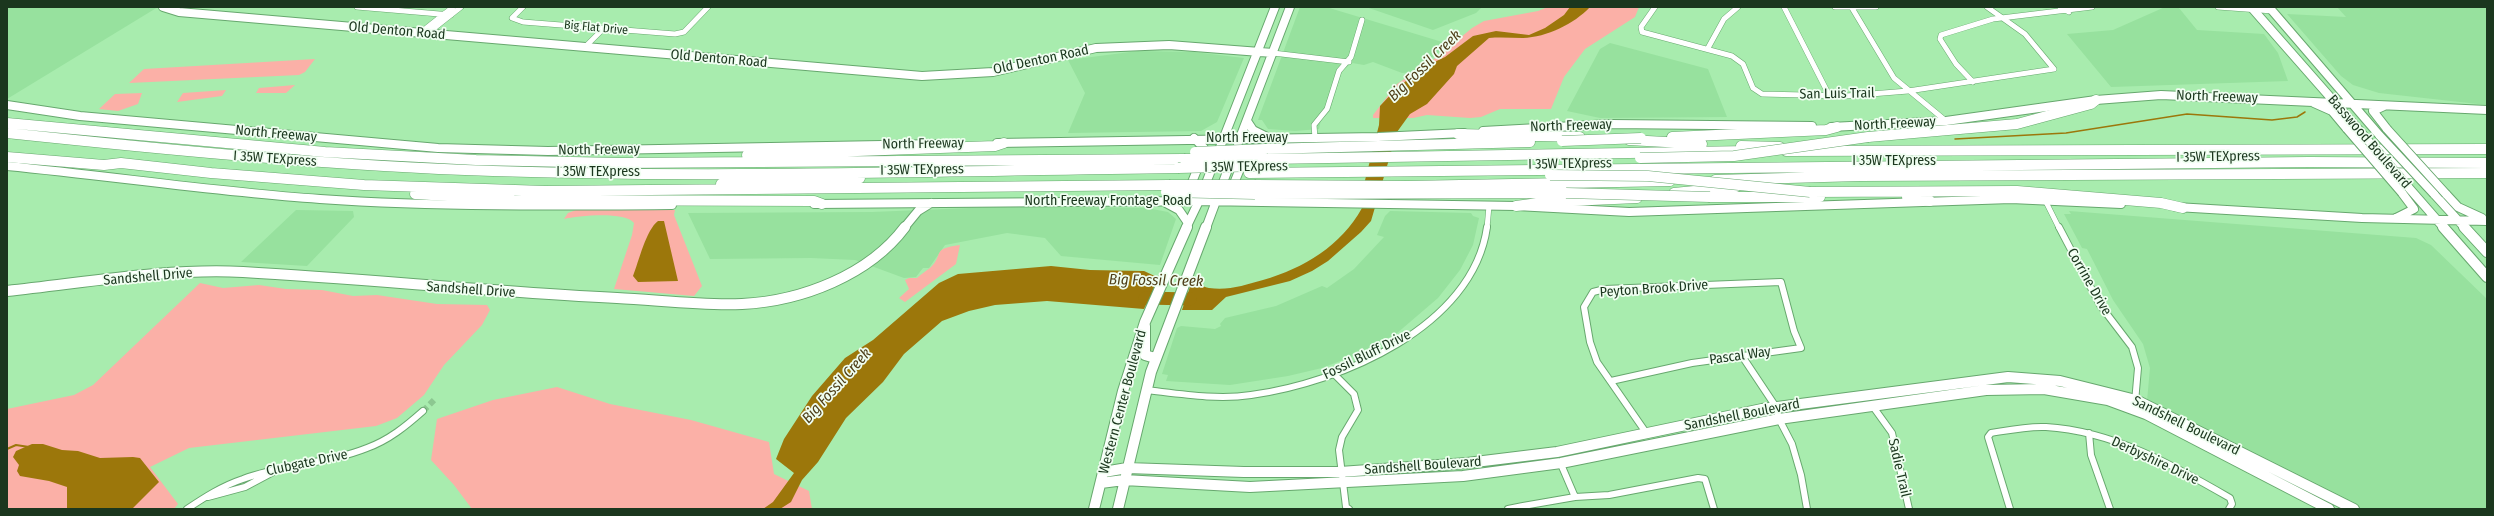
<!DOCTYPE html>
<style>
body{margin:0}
#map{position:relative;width:2494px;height:516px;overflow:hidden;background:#a8ecae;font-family:"Fira Sans Condensed",sans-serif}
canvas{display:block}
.frame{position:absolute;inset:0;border:8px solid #1b371e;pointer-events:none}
</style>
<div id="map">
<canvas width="2494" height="516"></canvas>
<div class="frame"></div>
</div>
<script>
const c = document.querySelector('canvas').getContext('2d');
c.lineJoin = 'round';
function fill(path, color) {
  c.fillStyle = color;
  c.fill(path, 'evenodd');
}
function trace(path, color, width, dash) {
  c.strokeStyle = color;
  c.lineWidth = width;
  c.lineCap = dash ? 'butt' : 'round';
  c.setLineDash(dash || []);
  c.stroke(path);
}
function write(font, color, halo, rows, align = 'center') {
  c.font = font + ' "Fira Sans Condensed",sans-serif';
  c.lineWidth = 3.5;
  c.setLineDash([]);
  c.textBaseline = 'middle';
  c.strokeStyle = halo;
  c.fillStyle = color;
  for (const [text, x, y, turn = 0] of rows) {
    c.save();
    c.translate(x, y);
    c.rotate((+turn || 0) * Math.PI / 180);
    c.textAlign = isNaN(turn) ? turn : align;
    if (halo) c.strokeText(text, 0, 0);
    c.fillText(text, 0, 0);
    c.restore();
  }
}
fill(new Path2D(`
 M7,7H158L7,99Z
 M1300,7H1326L1449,44L1414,72L1402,73L1373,62L1364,65L1352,63L1342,71L1330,111L1321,120L1319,129L1295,131L1268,129L1262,120H1258Z
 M1366,7H1482L1476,13L1433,30Z
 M2165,7L2179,8L2197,30L2264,34L2278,53L2288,81L2111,87L2067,34L2113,30Z
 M2337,7H2487V105L2379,93L2353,85L2341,76L2287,14L2346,17Z
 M1610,43L1708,69L1727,117L1600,118L1567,111L1600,49Z
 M1138,51L1194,52L1244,58L1217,122L1201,131L1068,133L1085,93L1068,60Z
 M1019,206L1147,208L1168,212L1176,219L1160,265L1061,256L1045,238L1007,233L945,245L929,268H923L916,277L904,278L855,260L811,258L710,259L688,213L872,212Z
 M296,210L353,211L354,217L307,266L241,262Z
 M1390,211L1471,213L1473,216L1479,218L1473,245L1460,270L1438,298L1396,334L1353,356L1322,368L1288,376L1230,385L1166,381L1168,375L1162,374L1177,328L1181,326L1215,329L1221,326L1220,324L1225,318L1276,306L1322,286L1327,288L1354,269L1384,237L1377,235L1385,216Z
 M2069,211L2416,238L2431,245L2487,299V509H2360L2147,401L2150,368L2143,344L2113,300L2087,249L2082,248L2064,214H2071Z`), '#97e19e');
fill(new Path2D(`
 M1548,7H1639L1635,17L1585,49L1564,77L1551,109H1500L1481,117L1470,118L1427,115L1413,118H1373V115L1397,84L1437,57L1472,28L1484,21L1538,11Z
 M315,59L305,72L299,75L129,83L144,69Z
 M295,85L286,93H256L259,88Z
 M226,90L222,96L177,102L183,93Z
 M142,93L138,104L118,111L99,109L115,94Z
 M576,210H675L674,215L702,286L694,296L614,289L632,235L634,223C625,211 578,216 564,219L568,213Z
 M960,245L956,264L905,302L899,298L909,289L905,280L909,278H917C921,274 926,271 930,268C945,254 930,249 960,245Z
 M200,283L223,288L259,285L286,289L322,290L353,296L377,295L437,304L487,305L490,310L482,325L444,365L424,395L397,418L376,426L189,448L150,467L178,504L174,509H7V409L74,395L93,385Z
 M557,387L610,404L691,420L769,442L774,474L809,491L812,509H472L454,485L431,460L437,419L493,400Z`), '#fbb0a7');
fill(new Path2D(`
 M1570,7H1590C1574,24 1547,37 1523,38C1512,38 1501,37 1489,38L1457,66L1454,74L1427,104L1410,114L1397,132L1371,221L1361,232L1328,261L1312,271L1290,281L1226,297L1212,310H1182L1192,281C1197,283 1203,287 1209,288C1228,291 1245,285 1263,280C1304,268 1341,246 1362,208L1359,204L1379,125L1380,106L1397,88L1424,67L1445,57L1473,36L1496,31L1529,35L1545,28L1564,15Z
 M658,221H664L678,281L638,282L633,276C639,261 646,230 658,221Z
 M1051,266L1090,270L1144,271L1159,278L1144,309L1047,301L995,305L969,311L942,321L904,354L883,382L846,418L818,462L802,480L791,502L780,509H763L773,502L794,473L776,459L784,439L812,396L845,358L873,340L939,283L958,274Z
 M32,444H43L62,450L78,451L100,458L133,457L140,458L159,482L132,509H67V487L49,481L20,476L17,471L19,465L13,457L16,451Z`), '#9c770b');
trace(new Path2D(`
 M1955,139L2066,133L2187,114L2272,120L2297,117L2305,112`), '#9c770b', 1.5);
trace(new Path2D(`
 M7,449L16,445L29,447`), '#9c770b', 2);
trace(new Path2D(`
 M1145,298L1190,299`), '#9c770b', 13);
trace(new Path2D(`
 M423,411L436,398`), '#8cc891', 6, [6, 3.5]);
const streetFar1 = new Path2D(`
 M357,7L451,15
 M523,7L512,18L523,22L675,34L684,32L708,7
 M1655,7L1641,27L1642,32L1732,56L1743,64L1753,88L1762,94L1846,96L1908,91L2054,69L2025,34L1987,7
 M1784,7L1829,95
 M1835,7H1876
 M2060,7L2069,12
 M2218,7L2273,11
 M1852,8L1894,78L1946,121
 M420,33L453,7
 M428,33L461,7
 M585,47L604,28
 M1708,48L1724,19L1738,7
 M1273,53L1349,62
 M1973,82L1956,64L1940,39L1941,35L1993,19L2092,7
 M1315,138L1314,125L1327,109L1339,71L1351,57L1362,20
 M2045,200L2059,228
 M1487,228L1489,206`);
const street = new Path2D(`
 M2059,227L2100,305L2132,347L2138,368L2135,402
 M1742,356L1776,407L1779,419L1792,444L1801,475L1807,509
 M1334,374L1354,394L1358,410L1342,437L1339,450L1346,507L1349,509
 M1611,381L1692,363L1801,348L1794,331L1781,282L1605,289L1593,292L1584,307L1590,342L1597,362L1647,434
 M1146,390C1181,394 1217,400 1251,395C1340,383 1473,327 1487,227
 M1874,408L1892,433L1909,509
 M2089,433L2091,455L2110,509
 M1560,462L1575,497
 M208,497L245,487L275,471
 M187,509C205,497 222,486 243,479C283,464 327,464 367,448C389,440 406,426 423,411
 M1508,509L1523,506
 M1524,509L1523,506L1575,497L1609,495L1698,478L1705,479L1714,509
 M2010,509L1988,437L1991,433C2009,430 2028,426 2046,427C2113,431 2173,465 2230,498L2232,504L2229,509`);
const secondaryFar1 = new Path2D(`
 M163,7L179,12L922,76L993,72L1096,48L1169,45L1273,53
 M2251,7L2359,130
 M2269,7L2380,136
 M2314,103L2332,111L2347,129
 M7,105L80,116L438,148L548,151L938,144
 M2384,106L2373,111L2387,129
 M1247,121L1253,130L1267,137
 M1831,127L1946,121L2096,100L2161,95L2487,110
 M1483,131L1611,124L1812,126
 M997,143L1378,137L1464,133
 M1238,143L1290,7
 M7,166C112,176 216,192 320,199C437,207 555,206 672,205
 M2402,180L2444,228
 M1189,190L1204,152V148L1194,138
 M1234,192L1233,186L1243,161
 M2434,194L2465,228
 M2446,194L2458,207L2482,218
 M1166,203L1179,210L1188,223
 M814,204L1199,201L1516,206L1629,212L2011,199L2121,204
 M2176,207L2362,218L2487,221
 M2396,218L2414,209L2402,193
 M904,228L918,211L931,203
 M1186,228L1199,201L1275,7
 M1206,228L1231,161`);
const secondary = new Path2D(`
 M2443,227L2487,277
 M2464,227L2487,252
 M7,291C84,283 164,268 243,272C368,279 492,292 617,298C658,300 702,306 742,304C802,301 869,275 905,227
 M1145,326V355L1155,358
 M1104,472L1127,468L1244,472H1340L1467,463L1557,452L1762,409L2008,377L2060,381L2136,400L2354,509
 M1101,483L1124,480L1250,487L1463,476L1561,463L1779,419L1986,390L2044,389L2108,400L2146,414L2329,509
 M1094,509L1123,391L1145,322L1187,227
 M1118,509L1151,372L1206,227`);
const highway = new Path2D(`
 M7,123L325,152L476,160L619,163L1184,159
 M7,133C159,149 312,164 465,170C703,179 940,171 1178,168
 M1458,134L1580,137
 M1672,137L1826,130L1837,127
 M1868,137L2017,124L2091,104L2096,100
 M1629,140L1702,144
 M1741,146L1780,147
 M1265,149L1530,142
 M1786,151L2487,149
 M747,155L995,146L1004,143
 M7,157L104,165L121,163L211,173L364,185L545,191L1169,185
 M1268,159L1749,151
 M1249,173L2309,162L2487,163
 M1715,180L1860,176L2487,173
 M721,184L860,178
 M1256,185L1408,186L1670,181
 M1810,192L2017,191L2161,203L2183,208
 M1674,193L1736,187
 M415,194L514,200L814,201L822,204
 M1255,194L1566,193
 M1710,197H1820
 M1907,197L1930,201
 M1516,206L1546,202L1637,198`);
trace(streetFar1, '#67a86e', 6);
trace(street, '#67a86e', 8);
trace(secondaryFar1, '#67a86e', 10);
trace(secondary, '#67a86e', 12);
trace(highway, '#67a86e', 11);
trace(streetFar1, '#fff', 5);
trace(street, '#fff', 6);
trace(secondaryFar1, '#fff', 8);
trace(secondary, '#fff', 10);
trace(highway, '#fff', 10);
const secondaryBridge = new Path2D(`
 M2347,129L2402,193
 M2387,129L2446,194
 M2359,130L2402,180
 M2380,136L2434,194`);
const highwayBridge = new Path2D(`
 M1562,141L1641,138
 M1195,152L1265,149
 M1640,158L1734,156L1868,137
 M1184,159H1268
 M1178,168L1263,166
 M1550,175L1648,176L1810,192
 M1169,185H1256
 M1166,192L1255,194
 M1566,193L1710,197`);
trace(secondaryBridge, '#67a86e', 10, []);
trace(highwayBridge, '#67a86e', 11, []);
trace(secondaryBridge, '#fff', 8);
trace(highwayBridge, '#fff', 10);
write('12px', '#1b371e', '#f0fef1', [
 ["Big Flat Drive",596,28,5]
]);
write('14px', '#1b371e', '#f0fef1', [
 ["Old Denton Road",397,31,5],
 ["Old Denton Road",719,59,5],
 ["Old Denton Road",1041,60,-12],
 ["San Luis Trail",1837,94,-1],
 ["North Freeway",2217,97,2],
 ["North Freeway",1895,124,-3],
 ["North Freeway",1571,126,-2],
 ["North Freeway",276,134,5],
 ["North Freeway",1247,138],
 ["Basswood Boulevard",2369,142,49],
 ["North Freeway",923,144,-1],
 ["North Freeway",599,150,-1],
 ["I 35W TEXpress",2218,157,-1],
 ["I 35W TEXpress",275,159,4],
 ["I 35W TEXpress",1894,161],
 ["I 35W TEXpress",1570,164,-1],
 ["I 35W TEXpress",1246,167,-1],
 ["I 35W TEXpress",922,170,-1],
 ["I 35W TEXpress",598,172],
 ["North Freeway Frontage Road",1108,201],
 ["Sandshell Drive",148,277,-5],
 ["Corrine Drive",2089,282,60],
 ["Peyton Brook Drive",1654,289,-4],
 ["Sandshell Drive",471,290,4],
 ["Fossil Bluff Drive",1367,355,-26],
 ["Pascal Way",1740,356,-8],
 ["Western Center Boulevard",1123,402,-75],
 ["Sandshell Boulevard",1742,415,-11],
 ["Sandshell Boulevard",2186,426,26],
 ["Derbyshire Drive",2155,461,25],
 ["Clubgate Drive",307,463,-12],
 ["Sandshell Boulevard",1423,466,-4],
 ["Sadie Trail",1899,468,77]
]);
write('italic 15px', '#4e3e18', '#f0fef1', [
 ["Big Fossil Creek",1425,66,-44],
 ["Big Fossil Creek",1156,281,1],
 ["Big Fossil Creek",837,386,-48]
]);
</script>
